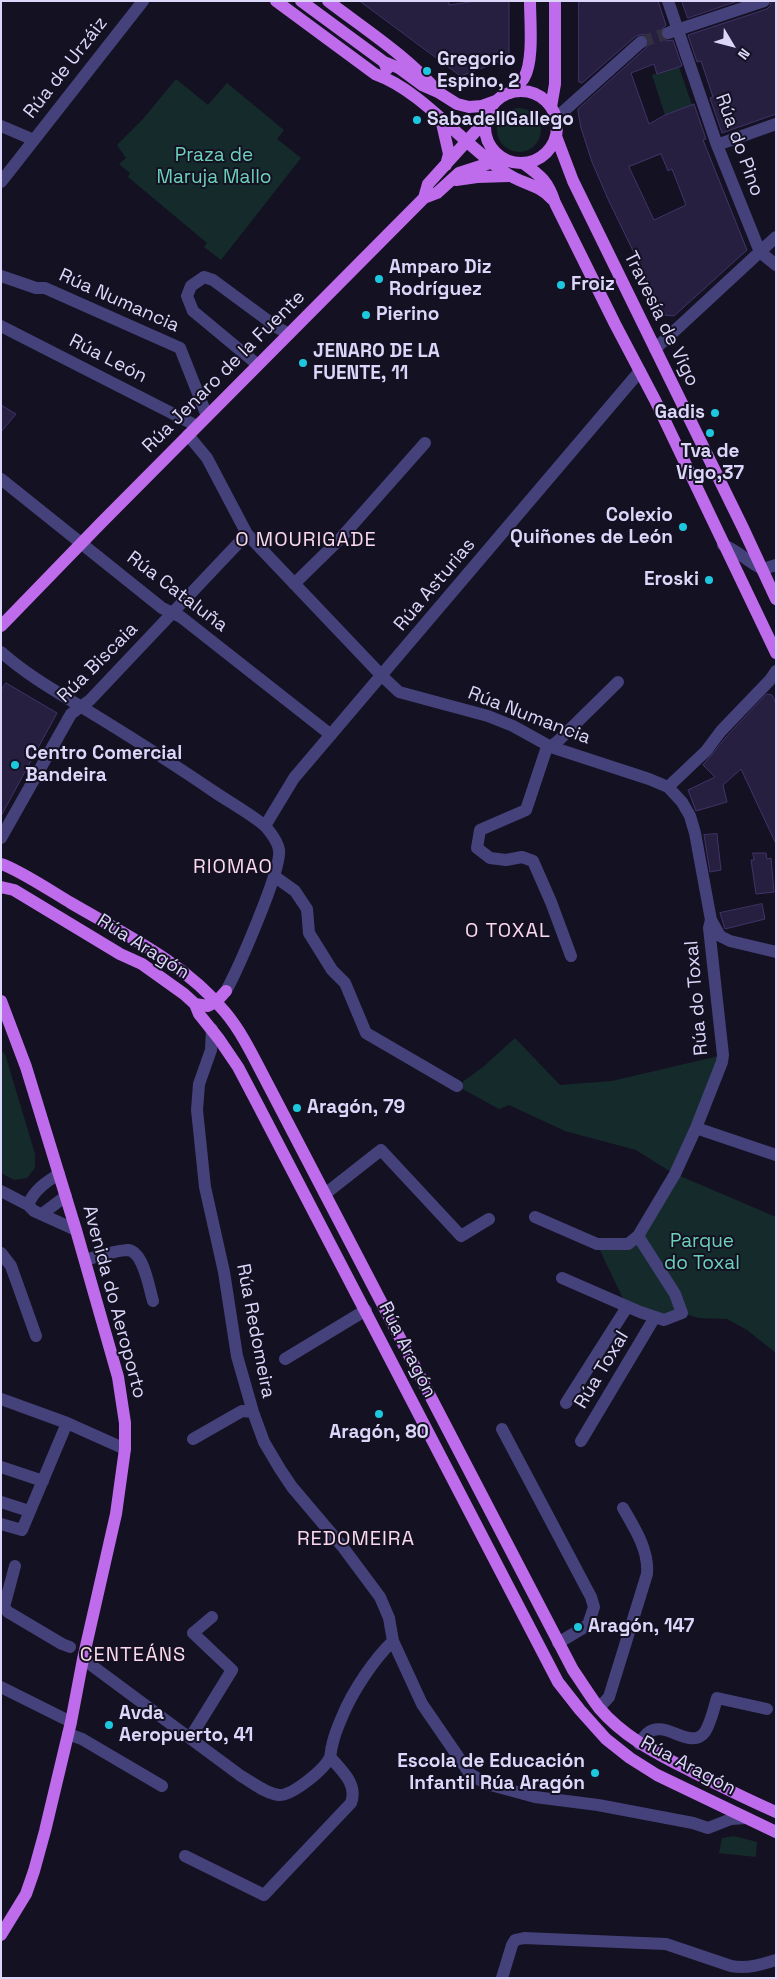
<!DOCTYPE html>
<meta charset="utf-8">
<style>
body{margin:0}
#map{position:relative;width:777px;height:1979px;overflow:hidden;background:#141122;font-family:"Space Grotesk",sans-serif}
canvas{display:block}
.frame{position:absolute;inset:0;border:2px solid #dcd7fa;pointer-events:none}
.north{position:absolute;left:707px;top:20px;width:50px;height:50px;-webkit-text-stroke:4px #141122;paint-order:stroke;rotate:127deg;font-size:14px;font-weight:700;line-height:20px;text-align:center;color:#dcd7fa}
.north::after{content:'';display:block;margin:auto;width:18px;height:22px;background:#dcd7fa;clip-path:polygon(50% 0,100% 100%,50% 72%,0 100%)}
</style>
<div id="map">
<canvas width="777" height="1979"></canvas>
<div class="frame"></div>
<div class="north">N</div>
</div>
<script>
const c = document.querySelector('canvas').getContext('2d');
c.lineJoin = 'round';
function fill(path, color) {
  c.fillStyle = color;
  c.fill(path, 'evenodd');
}
function trace(path, color, width, dash) {
  c.strokeStyle = color;
  c.lineWidth = width;
  c.lineCap = dash ? 'butt' : 'round';
  c.setLineDash(dash || []);
  c.stroke(path);
}
function write(font, color, halo, rows, align = 'center') {
  c.font = font + ' "Space Grotesk",sans-serif';
  c.lineWidth = 4;
  c.setLineDash([]);
  c.textBaseline = 'middle';
  c.strokeStyle = halo;
  c.fillStyle = color;
  for (const [text, x, y, turn = 0] of rows) {
    c.save();
    c.translate(x, y);
    c.rotate((+turn || 0) * Math.PI / 180);
    c.textAlign = isNaN(turn) ? turn : align;
    if (halo) c.strokeText(text, 0, 0);
    c.fillText(text, 0, 0);
    c.restore();
  }
}
fill(new Path2D(`
 M679,67L692,105L665,115L652,75Z
 M176,79L208,105L227,83L284,130L277,139L301,158L221,260L204,247L207,243L128,177L130,173L119,164L126,158L117,145L143,119Z
 M497 130a22 22 0 1 1 44 0a22 22 0 1 1-44 0Z
 M515,1038L560,1085L612,1081L723,1055L680,1176L776,1217V1353L747,1330L727,1319L699,1318L682,1313L664,1320L627,1307L597,1244H628L674,1174L636,1150L565,1131L509,1105L499,1109L457,1086L483,1067Z
 M1,1051L5,1054L35,1154V1168L27,1178L14,1180L1,1173Z
 M734,1836L757,1842L756,1857L719,1853L722,1838Z`), '#152b2b');
const building = new Path2D(`
 M360,1H449V5L477,1H509V58L461,76Z
 M579,1H658L666,25L660,31V36L666,41L673,40L682,66L657,74L654,64L631,73L649,124L665,115L694,104L706,139L703,140L747,250L674,316L664,315L608,199L592,162L581,128L578,112V109L646,48L649,40L644,34L636,36L582,83L579,82ZM661,154L668,171L672,169L686,205L654,220L629,167Z
 M682,1H738L688,18Z
 M772,1H776V114L722,133L710,98L713,97L701,61L697,62L688,35L767,9L770,6Z
 M1,405L16,414L1,432Z
 M6,683L57,713L1,816V691Z
 M767,694L772,695L776,703V844L741,769L723,785L727,802L696,811L688,790L715,777L703,765L727,736Z
 M717,834L721,870L710,872L704,835Z
 M753,853H766L767,859L771,858L774,892L756,894L751,860H754Z
 M762,904L765,919L725,929L720,913Z`);
fill(building, '#271f40');
trace(building, '#403469', 1);
trace(new Path2D(`
 M641,42L668,33`), '#322f42', 12, [12, 6]);
trace(new Path2D(`
 M668,1L717,145L760,252L776,265
 M668,33L764,1
 M556,118L641,42
 M1,126L34,140
 M717,145L776,124
 M1,182L143,1
 M1,276L36,288H45L180,348L207,416
 M1,326L197,426
 M655,349L776,237
 M258,365L193,311L187,296L191,286L204,277L213,280L278,328L289,334
 M188,435L207,458L247,534L382,676L399,692L488,716L513,726L551,747L649,779L668,787L682,802L690,816L695,833L711,920L720,936L730,941L776,952
 M1,479L162,608L181,617L331,735
 M723,545C738,550 748,563 763,569L776,565
 M294,584L339,540L425,443
 M1,652C30,678 66,697 98,717C137,741 175,765 213,791C226,800 256,817 266,827C271,833 278,842 279,850C282,869 238,969 226,991
 M668,787L706,751L721,731L770,680L776,671
 M265,826L294,778L640,371
 M1,838L71,714L90,700L247,534
 M274,876L295,891L307,909L309,933L332,970L345,983L366,1033L457,1086
 M571,956L551,902L533,861L522,857L506,860L490,858L477,848L480,830L526,810L546,750L558,741L618,682
 M212,1029L211,1050L199,1084L197,1110L205,1187L224,1272L237,1356L253,1412L264,1442L280,1469L292,1487L342,1546L380,1597L389,1618L393,1641L422,1704L470,1774L487,1784L535,1797L598,1805L693,1823L708,1828L731,1819L746,1818
 M696,1128L776,1155
 M1,1191L28,1205L34,1211L76,1230
 M325,1194L381,1150L461,1236L489,1219
 M28,1205C34,1190 46,1182 59,1174
 M42,1214L66,1196
 M535,1217L597,1244H628L638,1236L675,1174L696,1128L722,1062L723,1055L709,928L711,920
 M1,1253L11,1266L36,1336
 M85,1260C95,1257 119,1250 128,1250C144,1252 149,1288 153,1301
 M562,1278L640,1312L664,1320L682,1313L675,1294L638,1236
 M285,1359L366,1310
 M1,1399L67,1423L125,1449
 M566,1403L627,1307
 M502,1429L591,1597L594,1607L588,1625L558,1643
 M193,1439L242,1411L253,1412
 M581,1441L655,1317
 M1,1467L43,1481
 M1,1502L29,1511
 M1,1524L22,1530L67,1423
 M15,1566L4,1607L8,1612L62,1644L70,1647
 M83,1659L241,1776C252,1782 266,1794 279,1795C292,1796 325,1769 330,1757C331,1754 331,1749 332,1746C334,1736 338,1726 342,1717C352,1692 374,1659 393,1641
 M1,1687L71,1722
 M599,1708L609,1697L647,1574C649,1550 635,1529 623,1508
 M68,1734L82,1739L162,1786
 M190,1738L232,1670L193,1633L212,1617
 M639,1744C642,1740 645,1734 649,1732C666,1720 691,1751 705,1732C711,1722 714,1708 717,1698L767,1709
 M185,1856L264,1895L351,1803C358,1784 342,1771 330,1757
 M502,1978L512,1945L515,1940L524,1938L666,1944L731,1966C747,1969 760,1965 776,1960`), '#45427b', 12);
trace(new Path2D(`
 M276,1L375,74C423,91 463,145 506,173C521,184 539,184 552,199
 M301,1L384,62L387,69
 M328,1C366,30 407,56 438,92
 M384,62L399,68L422,85L438,92L457,104L469,107L482,106L496,101
 M485 127a36 36 0 1 1 72 0a36 36 0 1 1-72 0Z
 M510,93C514,88 521,83 524,78C534,61 530,21 530,1
 M551,107L555,84V1
 M441,119L449,154L446,165
 M556,136L573,181L743,528L776,599
 M523,163C541,176 548,181 555,203L615,324L655,400L776,653
 M456,180L477,177L509,176
 M424,198L437,193L459,173L496,161
 M1,626L102,522L424,198L428,184L486,120
 M1,864C18,869 54,893 71,903C124,934 185,963 225,1012C241,1031 252,1054 264,1077L573,1670C582,1683 590,1696 599,1708C622,1735 652,1751 683,1767C714,1783 744,1798 776,1812
 M1,887L14,890L120,954L142,964L184,994L195,1004L199,1014L219,1039L238,1067L258,1105L558,1682L580,1710L606,1739L630,1758L657,1775L776,1832
 M1,1001L26,1067L76,1230L118,1377L125,1423V1449L116,1514L83,1659L71,1722L45,1831L34,1871L26,1894L1,1935
 M195,1004L208,1006L216,1002L226,991`), '#bf6cec', 12);
for (const [x, y, r, color] of [
 [427,71,5,"#1dc8df"],
 [417,120,5,"#1dc8df"],
 [379,279,5,"#1dc8df"],
 [561,285,5,"#1dc8df"],
 [366,315,5,"#1dc8df"],
 [303,363,5,"#1dc8df"],
 [715,413,5,"#1dc8df"],
 [710,433,5,"#1dc8df"],
 [683,527,5,"#1dc8df"],
 [709,580,5,"#1dc8df"],
 [15,765,5,"#1dc8df"],
 [297,1108,5,"#1dc8df"],
 [379,1414,5,"#1dc8df"],
 [578,1627,5,"#1dc8df"],
 [109,1725,5,"#1dc8df"],
 [595,1773,5,"#1dc8df"]
]) {
  const dot = new Path2D();
  dot.arc(x, y, r, 0, 2 * Math.PI);
  c.fillStyle = color;
  c.fill(dot);
  trace(dot, '#141122', 2);
}
write('bold 19px', '#dcd7fa', '#141122', [
 ["Gregorio",437,60],
 ["Espino, 2",437,82],
 ["SabadellGallego",427,120],
 ["Amparo Diz",389,268],
 ["Rodríguez",389,290],
 ["Froiz",571,285],
 ["Pierino",376,315],
 ["JENARO DE LA",313,352],
 ["FUENTE, 11",313,374],
 ["Gadis",705,413,"right"],
 ["Tva de",710,452,"center"],
 ["Vigo,37",710,474,"center"],
 ["Colexio",673,516,"right"],
 ["Quiñones de León",673,538,"right"],
 ["Eroski",699,580,"right"],
 ["Centro Comercial",25,754],
 ["Bandeira",25,776],
 ["Aragón, 79",307,1108],
 ["Aragón, 80",379,1433,"center"],
 ["Aragón, 147",588,1627],
 ["Avda",119,1714],
 ["Aeropuerto, 41",119,1736],
 ["Escola de Educación",585,1762,"right"],
 ["Infantil Rúa Aragón",585,1784,"right"]
], 'left');
write('19px', '#dcd7fa', '#141122', [
 ["Rúa de Urzáiz",66,68,-52],
 ["Rúa do Pino",739,145,70],
 ["Rúa Numancia",119,301,24],
 ["Travesía de Vigo",661,319,64],
 ["Rúa León",108,359,27],
 ["Rúa Jenaro de la Fuente",224,372,-45],
 ["Rúa Asturias",435,585,-50],
 ["Rúa Cataluña",177,592,37],
 ["Rúa Biscaia",98,663,-45],
 ["Rúa Numancia",529,716,21],
 ["Rúa Aragón",143,947,32],
 ["Rúa do Toxal",697,998,-95],
 ["Avenida do Aeroporto",114,1302,75],
 ["Rúa Redomeira",255,1331,79],
 ["Rúa Aragón",407,1350,63],
 ["Rúa Toxal",602,1370,-59],
 ["Rúa Aragón",688,1766,28]
]);
write('19px', '#6cd1ba', '#141122', [
 ["Praza de",214,156],
 ["Maruja Mallo",214,178],
 ["Parque",702,1242],
 ["do Toxal",702,1264]
]);
c.letterSpacing = '1px';
write('20px', '#fad9ed', '#141122', [
 ["O MOURIGADE",306,541],
 ["RIOMAO",233,868],
 ["O TOXAL",508,932],
 ["REDOMEIRA",356,1540],
 ["CENTEÁNS",133,1656]
]);
c.letterSpacing = '0px';
</script>
